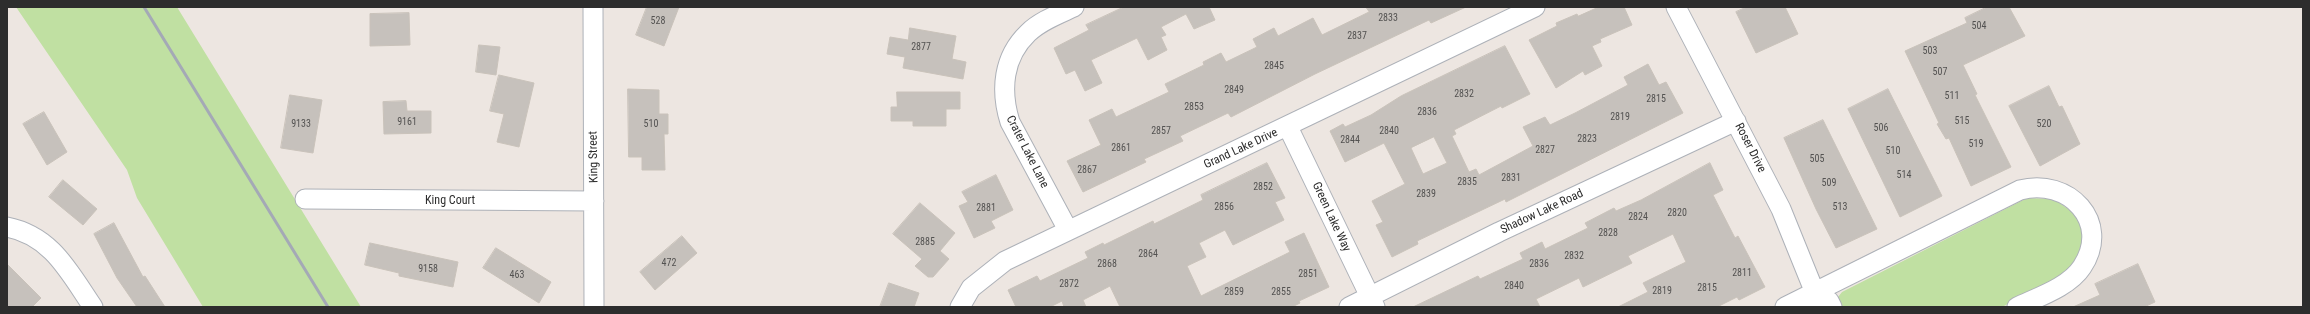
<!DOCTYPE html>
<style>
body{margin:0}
#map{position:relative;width:2310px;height:314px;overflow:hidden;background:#ede6e1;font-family:"Roboto Condensed",sans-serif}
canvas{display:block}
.frame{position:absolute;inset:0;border:8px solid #2d2d2d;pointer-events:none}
</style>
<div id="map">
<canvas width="2310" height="314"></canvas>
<div class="frame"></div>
</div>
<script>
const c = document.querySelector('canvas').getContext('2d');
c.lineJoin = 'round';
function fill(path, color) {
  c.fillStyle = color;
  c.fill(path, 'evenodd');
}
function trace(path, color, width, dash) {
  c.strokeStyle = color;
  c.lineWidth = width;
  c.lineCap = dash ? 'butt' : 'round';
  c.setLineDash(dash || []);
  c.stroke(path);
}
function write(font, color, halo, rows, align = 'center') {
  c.font = font + ' "Roboto Condensed",sans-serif';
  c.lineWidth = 3.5;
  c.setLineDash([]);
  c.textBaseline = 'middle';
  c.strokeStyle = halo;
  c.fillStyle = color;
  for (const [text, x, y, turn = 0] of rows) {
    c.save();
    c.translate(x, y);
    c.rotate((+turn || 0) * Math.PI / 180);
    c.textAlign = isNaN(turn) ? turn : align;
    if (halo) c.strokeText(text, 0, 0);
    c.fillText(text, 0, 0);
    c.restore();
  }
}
fill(new Path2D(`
 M16,7H177L361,307H203L137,198L127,170Z
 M2027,198L2054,199L2075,214L2084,231V253L2070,273L2002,307H1837L1838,297L1842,292Z`), '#c0e0a2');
const building = new Path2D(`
 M647,7H679L664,46L636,35Z
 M1124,7H1209L1215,20L1194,29L1186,14L1161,27L1166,35L1161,37L1167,50L1148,60L1137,38L1091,60L1102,83L1085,91L1075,70L1066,74L1054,48L1089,30L1086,25Z
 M1366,7H1466L1431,23L1429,20L1315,74L1231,117L1228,113L1180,136L1183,141L1144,159L1146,162L1083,192L1067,161L1101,145L1089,120L1112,109L1116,117L1169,92L1165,84L1204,65L1203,62L1221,53L1226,62L1257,47L1253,39L1274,28L1278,36L1313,18L1322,35L1369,12Z
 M1599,7H1624L1632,25L1600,39L1601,42L1592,46L1602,66L1585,75L1583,71L1556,88L1529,40L1557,26L1556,23L1577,14L1578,16Z
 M1747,7H1785L1798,34L1756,53L1736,12Z
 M1987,7H2009L2025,36L1963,65L1977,94L1975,95L2011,167L1971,186L1949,138L1946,139L1937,124L1939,123L1905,51L1967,23L1965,18Z
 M409,13L410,45L370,46V14Z
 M910,28L956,36L952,59L966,62L963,79L903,68L905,57L887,54L890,37L908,40Z
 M479,45L500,47L496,75L476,72Z
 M1505,46L1530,94L1502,108L1501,106L1454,130L1456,134L1452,136L1469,172L1476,169L1479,175L1533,146L1523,127L1545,117L1550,125L1575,113L1628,85L1624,77L1648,64L1659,85L1666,82L1683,113L1506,202L1505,199L1417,241L1418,244L1392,257L1376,225L1383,222L1372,201L1405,184L1384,143L1345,162L1330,131L1343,124L1345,127L1371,115L1401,96ZM1434,137L1447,163L1423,174L1411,148Z
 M499,75L534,83L519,147L497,142L504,114L490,111Z
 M2049,86L2059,107L2062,106L2080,144L2040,166L2009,106Z
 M628,89L659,90V114H668V134H664L665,170H642V157H629Z
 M1888,89L1942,196L1900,217L1848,109Z
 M897,92H960V109H946V126H913V121H891V107H897Z
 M290,95L322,100L313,153L281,148Z
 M406,101L407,111H431V133L384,134L383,102Z
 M44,112L67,152L47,165L23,124Z
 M1823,120L1877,229L1836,248L1816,209L1784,138Z
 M1267,163L1285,198L1275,202L1284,220L1233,245L1225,230L1199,243L1206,257L1187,266L1201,296L1290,252L1285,242L1304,233L1329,287L1299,301L1300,303L1292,307H1120L1110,286L1083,300L1086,307H1064L1062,301L1050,307H1016L1008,290L1037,276L1040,281L1088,258L1085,252L1103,243L1104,245L1153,221L1154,224L1203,200L1201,195Z
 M1710,163L1723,190L1713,195L1735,238L1738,236L1765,287L1739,300L1737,297L1717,307H1618L1648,292L1643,283L1686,262L1673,234L1628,256L1632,263L1583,287L1579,278L1536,299L1540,307H1413L1478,276L1480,279L1523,259L1520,253L1542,242L1545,249L1588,228L1585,223L1614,208L1616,211L1641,200Z
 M996,175L1013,210L991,221L995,228L974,238L959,206L968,202L962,192Z
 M63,180L97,209L83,225L49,197Z
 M920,203L955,233L940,251L949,259L933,277H928L915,266L922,259L893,234Z
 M114,223L143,277L145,276L165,307H137L117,278L94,234Z
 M682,236L697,253L655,290L640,272Z
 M370,243L458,262L453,287L399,276V273L365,265Z
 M496,248L551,282L539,303L483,268Z
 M7,264L41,298L32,307H7Z
 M2138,264L2155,302L2144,307H2073L2100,295L2095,284Z
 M889,283L919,293L914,307H880Z`);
fill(building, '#c6c1bc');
trace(building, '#c9c2ba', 1);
const minor = new Path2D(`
 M593,7L594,307
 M1676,7L1781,209L1815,293L1814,305
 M1288,127L1375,307
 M305,199L594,201
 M7,227C52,236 69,272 93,307
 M1068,230L1010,122C1000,90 1003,57 1028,33C1040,21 1059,14 1074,7
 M1815,293L1829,301L1832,307
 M960,307L971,288L1005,261L1535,7
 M1349,307L1499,232L1736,121
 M1785,307L2020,190C2068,177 2112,222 2082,267C2069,287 2038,297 2017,307`);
trace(minor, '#adb1b8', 21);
trace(minor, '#fff', 19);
trace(new Path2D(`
 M144,7L328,307`), '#a4a9b6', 3);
write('10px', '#535251', null, [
 ["2833",1388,18],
 ["528",658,21],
 ["504",1979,26],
 ["2837",1357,36],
 ["2877",921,47],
 ["503",1930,51],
 ["2845",1274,66],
 ["507",1940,72],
 ["2849",1234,90],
 ["2832",1464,94],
 ["511",1952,96],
 ["2815",1656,99],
 ["2853",1194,107],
 ["2836",1427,112],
 ["2819",1620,117],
 ["515",1962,121],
 ["9161",407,122],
 ["9133",301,124],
 ["510",651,124],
 ["520",2044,124],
 ["506",1881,128],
 ["2857",1161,131],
 ["2840",1389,131],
 ["2823",1587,139],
 ["2844",1350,140],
 ["519",1976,144],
 ["2861",1121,148],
 ["2827",1545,150],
 ["510",1893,151],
 ["505",1817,159],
 ["2867",1087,170],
 ["514",1904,175],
 ["2831",1511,178],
 ["2835",1467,182],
 ["509",1829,183],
 ["2852",1263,187],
 ["2839",1426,194],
 ["2856",1224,207],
 ["513",1840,207],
 ["2881",986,208],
 ["2820",1677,213],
 ["2824",1638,217],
 ["2828",1608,233],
 ["2885",925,242],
 ["2864",1148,254],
 ["2832",1574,256],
 ["472",669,263],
 ["2868",1107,264],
 ["2836",1539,264],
 ["9158",428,269],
 ["2811",1742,273],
 ["2851",1308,274],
 ["463",517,275],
 ["2872",1069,284],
 ["2840",1514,286],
 ["2815",1707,288],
 ["2819",1662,291],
 ["2859",1234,292],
 ["2855",1281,292]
]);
write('12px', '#2d2d2d', '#fff', [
 ["Roser Drive",1750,148,63],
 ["Grand Lake Drive",1241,149,-25],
 ["Crater Lake Lane",1027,152,63],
 ["King Street",594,157,-91],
 ["King Court",450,201],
 ["Shadow Lake Road",1542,212,-25],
 ["Green Lake Way",1331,217,65]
]);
</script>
